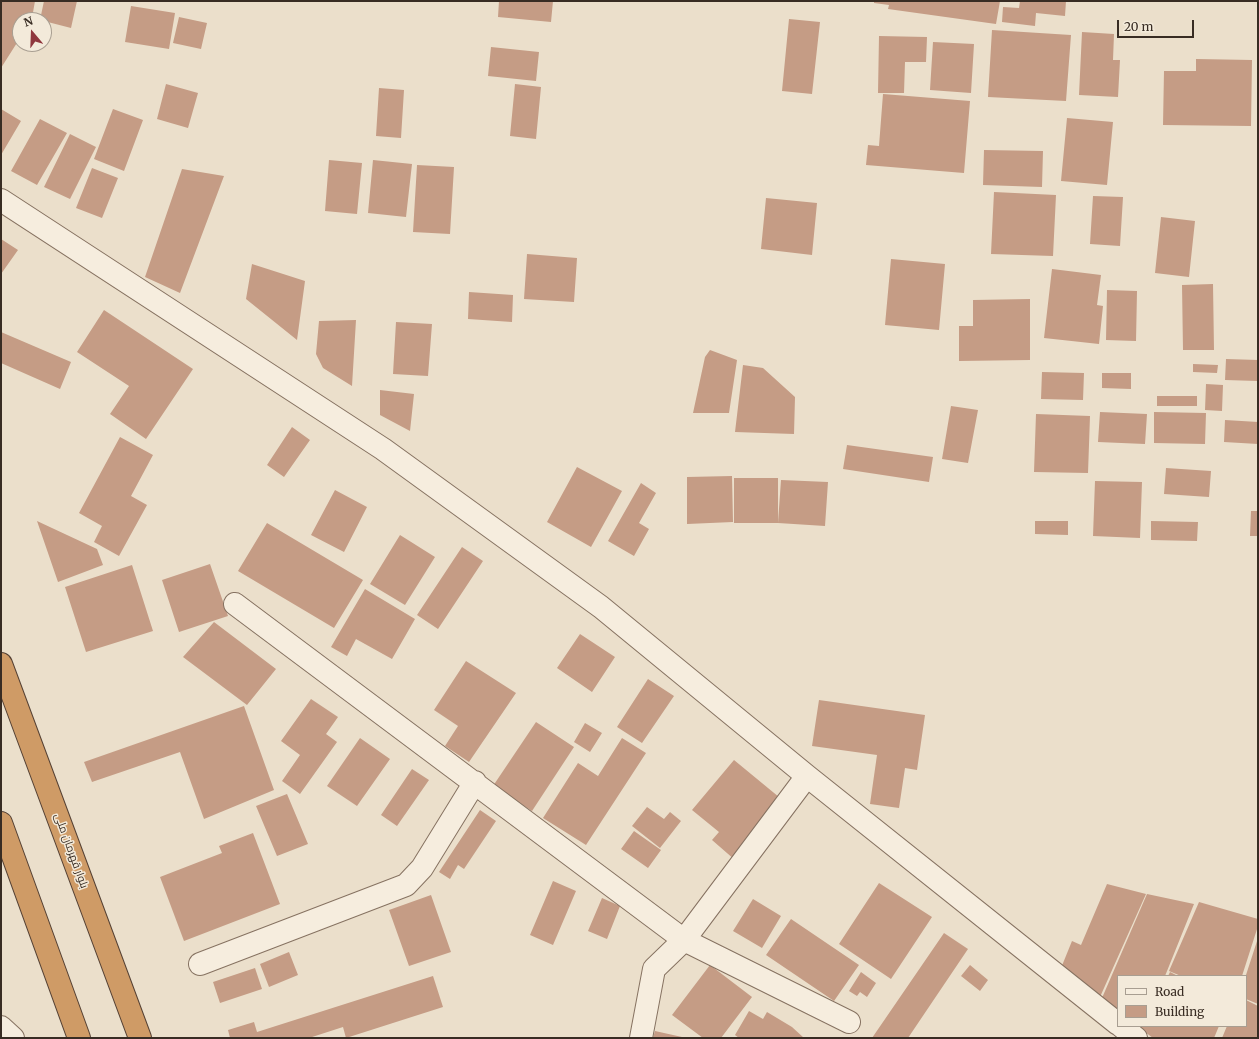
<!DOCTYPE html>
<meta charset="utf-8">
<style>
body{margin:0}
#map{position:relative;width:1259px;height:1039px;overflow:hidden;background:#ebdfcb;font-family:Merriweather,serif}
canvas{display:block}
.frame{position:absolute;inset:0;border:2px solid #382c23;pointer-events:none}
.legend{position:absolute;left:1117px;top:975px;width:130px;height:52px;box-sizing:border-box;background:#f3eada;border:1px solid #a89e91;margin:0;padding:5px 7px;list-style:none;font-size:12px;color:#382c23}
.legend li{display:flex;align-items:center;gap:8px;height:20px}
.legend b{width:20px;border:1px solid #a89e91}
.north{position:absolute;left:12px;top:12px;width:40px;height:40px;box-sizing:border-box;background:#f3eada;border:1px solid #a89e91;border-radius:50%;rotate:341deg;font-size:11px;font-weight:700;line-height:16px;text-align:center;color:#382c23}
.north::after{content:'';display:block;margin:auto;width:14px;height:18px;background:#8f373d;clip-path:polygon(50% 0,100% 100%,50% 72%,0 100%)}
.scale{position:absolute;left:1117px;top:20px;width:77px;height:18px;box-sizing:border-box;border:2px solid #382c23;border-top:0;padding-left:5px;font-size:12px;line-height:14px;white-space:nowrap;color:#382c23;-webkit-text-stroke:3px #f3eada;paint-order:stroke}
</style>
<div id="map">
<canvas width="1259" height="1039"></canvas>
<div class="frame"></div>
<ul class="legend">
<li><b style="height:5px;background:#f6edde"></b>Road</li>
<li><b style="height:11px;background:#c59c85"></b>Building</li>
</ul>
<div class="north">N</div>
<div class="scale">20 m</div>
</div>
<script>
const c = document.querySelector('canvas').getContext('2d');
c.lineJoin = 'round';
function fill(path, color) {
  c.fillStyle = color;
  c.fill(path, 'evenodd');
}
function trace(path, color, width, dash) {
  c.strokeStyle = color;
  c.lineWidth = width;
  c.lineCap = dash ? 'butt' : 'round';
  c.setLineDash(dash || []);
  c.stroke(path);
}
function write(font, color, halo, rows, align = 'center') {
  c.font = font + ' Merriweather,Cairo,serif';
  c.lineWidth = 3;
  c.setLineDash([]);
  c.textBaseline = 'middle';
  c.strokeStyle = halo;
  c.fillStyle = color;
  for (const [text, x, y, turn = 0] of rows) {
    c.save();
    c.translate(x, y);
    c.rotate((+turn || 0) * Math.PI / 180);
    c.textAlign = isNaN(turn) ? turn : align;
    if (halo) c.strokeText(text, 0, 0);
    c.fillText(text, 0, 0);
    c.restore();
  }
}
fill(new Path2D(`
 M1,1H35L32,18L31,20H20V38L1,68Z
 M44,1H77L71,28L40,20Z
 M499,1H553L551,22L498,17Z
 M874,1H1000L996,24L888,9L889,5L874,3Z
 M1020,1H1066L1065,16L1036,13L1035,26L1002,22L1003,7L1019,8Z
 M131,6L175,13L169,49L125,42Z
 M179,17L207,23L201,49L173,43Z
 M789,19L820,22L812,94L782,91Z
 M992,30L1071,35L1066,101L988,97Z
 M1082,32L1114,34L1113,60H1120L1118,97L1079,95Z
 M879,36L927,37L926,62H905L904,93H878Z
 M933,42L974,44L971,93L930,90Z
 M491,47L539,52L536,81L488,76Z
 M1196,59L1252,60L1251,126L1163,125L1164,71H1196Z
 M166,84L198,93L188,128L157,119Z
 M515,84L541,87L536,139L510,136Z
 M379,88L404,90L401,138L376,136Z
 M883,94L970,101L964,173L866,165L868,145L879,146Z
 M1,109L21,121L1,155Z
 M113,109L143,120L124,171L94,159Z
 M1067,118L1113,122L1107,185L1061,181Z
 M40,119L67,133L37,185L11,171Z
 M70,134L96,147L70,199L44,187Z
 M984,150L1043,151L1042,187L983,185Z
 M329,160L362,163L357,214L325,211Z
 M373,160L412,164L406,217L368,213Z
 M417,165L454,167L450,234L413,232Z
 M92,168L118,178L102,218L76,208Z
 M182,169L224,176L180,293L145,277Z
 M994,192L1056,195L1053,256L991,254Z
 M1093,196L1123,197L1120,246L1090,244Z
 M766,198L817,203L812,255L761,249Z
 M1161,217L1195,221L1189,277L1155,273Z
 M1,239L18,250L1,274Z
 M527,254L577,258L574,302L524,299Z
 M891,259L945,264L939,330L885,325Z
 M252,264L305,281L297,340L246,299Z
 M1052,269L1101,275L1097,305L1103,306L1099,344L1044,338Z
 M1213,284L1214,350H1183L1182,285Z
 M1107,290L1137,291L1136,341L1106,340Z
 M469,292L513,295L512,322L468,319Z
 M1030,299V360L959,361V326H973V300Z
 M104,310L193,369L146,439L110,414L129,386L77,352Z
 M356,320L352,386L323,368L316,354L319,321Z
 M396,322L432,324L428,376L393,374Z
 M1,332L71,362L60,389L1,363Z
 M710,350L737,360L729,413H693L705,357Z
 M1226,359L1258,360V381L1225,380Z
 M1193,364L1218,365L1217,373L1193,372Z
 M743,365L763,368L795,397L794,434L735,432Z
 M1042,372L1084,373L1083,400L1041,399Z
 M1102,373H1131V389L1102,388Z
 M1206,384L1223,385L1222,411L1205,410Z
 M380,390L414,394L410,431L380,415Z
 M1157,396H1197V406H1157Z
 M951,406L978,410L968,463L942,459Z
 M1100,412L1147,414L1145,444L1098,442Z
 M1154,412L1206,413L1205,444L1154,443Z
 M1036,414L1090,416L1088,473L1034,472Z
 M1225,420L1258,422V444L1224,442Z
 M292,427L310,440L284,477L267,465Z
 M120,437L153,455L131,496L147,505L119,556L94,542L102,526L79,513Z
 M847,445L933,457L929,482L843,469Z
 M577,467L622,491L591,547L547,522Z
 M1166,468L1211,471L1209,497L1164,494Z
 M732,476L733,522L687,524V477Z
 M734,478H778V523H734Z
 M781,480L828,482L825,526L778,523Z
 M1095,481L1142,482L1140,538L1093,536Z
 M641,483L656,493L639,523L649,529L634,556L608,541Z
 M335,490L367,507L344,552L311,535Z
 M1251,511H1258V536H1250Z
 M37,521L97,549L103,565L58,582Z
 M1035,521H1068V535L1035,534Z
 M1151,521L1198,522L1197,541L1151,540Z
 M267,523L363,580L334,628L238,571Z
 M400,535L435,557L405,605L370,584Z
 M462,547L483,561L438,629L417,615Z
 M210,564L228,616L179,632L162,580Z
 M132,565L153,631L86,652L65,587Z
 M365,589L415,619L392,659L356,639L347,656L331,647Z
 M214,622L276,669L247,705L183,657Z
 M580,634L615,657L592,692L557,668Z
 M466,661L516,693L469,762L445,746L458,726L434,710Z
 M648,679L674,696L642,743L617,727Z
 M311,699L338,717L326,734L337,742L300,794L282,781L300,755L281,741Z
 M819,700L925,715L917,770L905,768L899,808L870,804L877,755L812,746Z
 M244,706L274,790L204,819L180,752L92,782L84,762Z
 M536,722L574,747L532,811L493,786Z
 M585,723L602,733L590,752L574,742Z
 M360,738L390,759L357,806L327,786Z
 M622,738L646,753L586,845L543,818L578,763L598,776Z
 M734,760L785,802L735,860L712,840L719,832L692,810Z
 M412,769L429,780L397,826L381,815Z
 M287,794L308,844L277,856L256,806Z
 M647,807L664,819L670,812L681,821L660,848L632,826Z
 M480,810L496,821L464,869L458,865L450,879L439,872Z
 M634,831L661,850L648,868L621,849Z
 M253,833L280,904L184,941L160,877L222,853L219,846Z
 M553,881L576,891L553,945L530,935Z
 M879,883L932,917L891,979L839,944Z
 M1107,884L1146,894L1100,997L1059,973L1072,941L1081,945Z
 M1147,894L1194,904L1165,976H1118V1009L1102,998Z
 M431,895L451,952L409,966L389,910Z
 M602,898L620,906L607,939L588,931Z
 M753,899L781,916L762,948L733,931Z
 M1199,902L1258,919V926L1242,976H1181L1169,971Z
 M791,919L859,965L834,1001L766,955Z
 M944,933L968,949L908,1038H872Z
 M1258,938V1004L1246,999V975Z
 M289,952L298,975L269,987L260,964Z
 M710,965L752,997L721,1038H703L672,1015Z
 M970,965L988,980L980,991L961,976Z
 M255,968L262,989L220,1003L213,982Z
 M861,972L876,983L867,997L860,992L857,996L849,991Z
 M1170,972L1178,976H1168Z
 M433,976L443,1007L346,1038L343,1027L309,1038H230L228,1030L254,1022L257,1032Z
 M1246,1000L1258,1006V1038H1222L1227,1026H1246Z
 M749,1011L763,1019L767,1012L792,1027L804,1038H739L735,1035Z
 M1137,1026H1219L1214,1038H1153Z
 M655,1031L682,1037V1038H653Z`), '#c59c85');
const minor = new Path2D(`
 M1,200L383,449L601,607L807,776L1118,1024
 M235,604L684,940L849,1022
 M200,964L406,885L422,868L475,782
 M1121,1026L1136,1038
 M1,1027L13,1038
 M641,1038L654,969L684,940L807,776`);
const highway = new Path2D(`
 M1,664L140,1038
 M1,823L79,1038`);
trace(minor, '#867261', 24);
trace(highway, '#554134', 24);
trace(minor, '#f6edde', 22);
trace(highway, '#cf9b66', 22);
write('11px', '#382c23', '#f3eada', [
 ["بلوار قهرمان ملی",71,851,70]
]);
</script>
